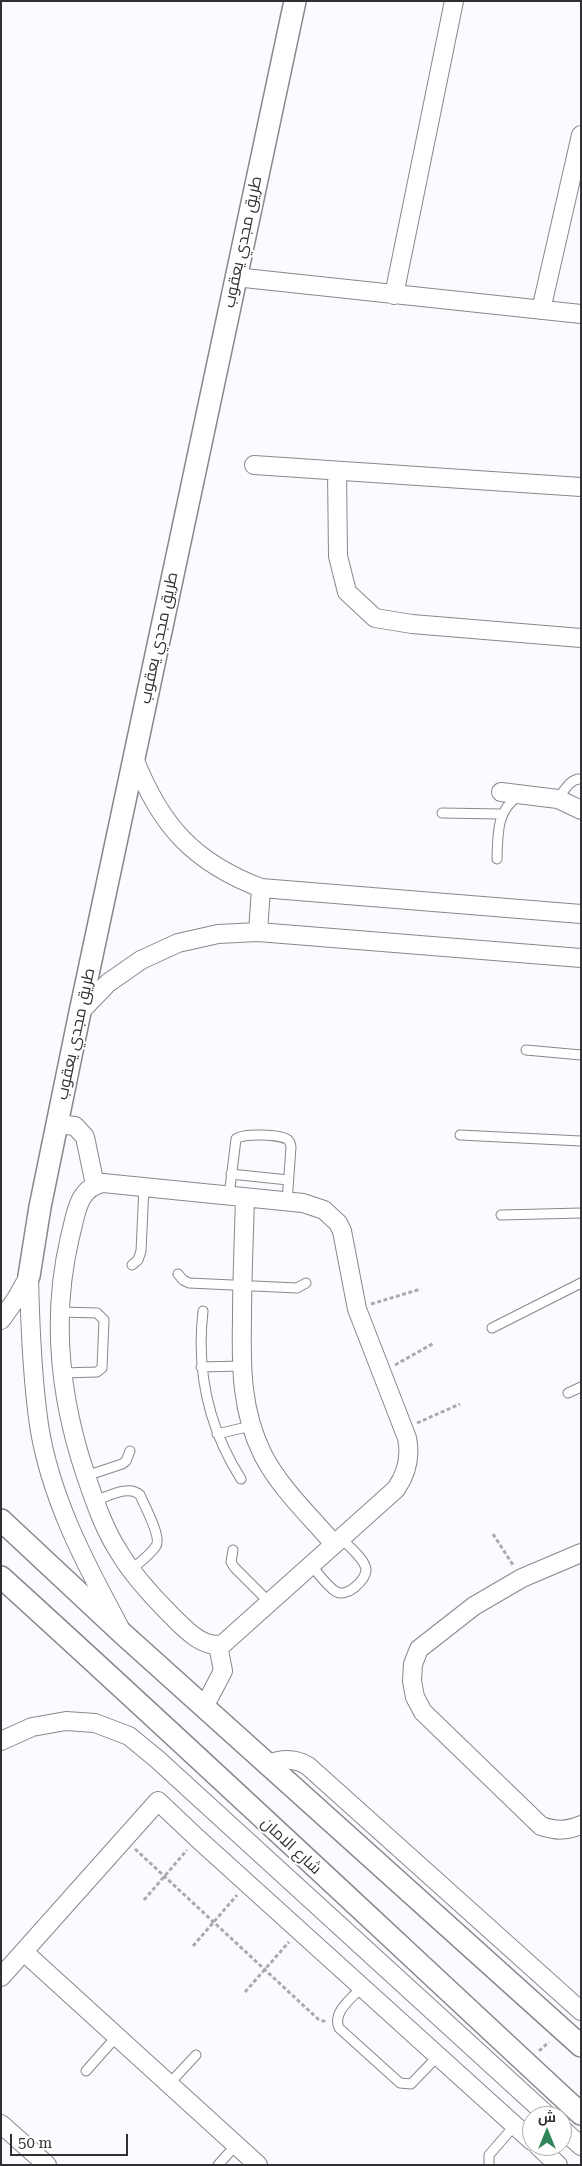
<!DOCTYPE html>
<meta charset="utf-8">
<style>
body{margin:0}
#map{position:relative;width:582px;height:2166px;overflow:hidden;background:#fcfafe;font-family:"Roboto Serif",Cairo,serif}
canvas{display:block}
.frame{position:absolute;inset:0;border:2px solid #302f32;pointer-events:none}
.north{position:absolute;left:522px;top:2106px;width:50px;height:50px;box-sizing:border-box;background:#fff;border:1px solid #acacad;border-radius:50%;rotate:0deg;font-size:14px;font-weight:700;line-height:20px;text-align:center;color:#302f32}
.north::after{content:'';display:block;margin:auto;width:18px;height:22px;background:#318558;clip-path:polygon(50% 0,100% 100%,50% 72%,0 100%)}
.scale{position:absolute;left:10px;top:2134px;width:118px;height:22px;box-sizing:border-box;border:2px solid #302f32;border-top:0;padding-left:6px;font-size:15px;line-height:18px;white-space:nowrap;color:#302f32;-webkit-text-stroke:4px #fff;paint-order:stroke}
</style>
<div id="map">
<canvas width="582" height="2166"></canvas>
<div class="frame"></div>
<div class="north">ش</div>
<div class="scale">50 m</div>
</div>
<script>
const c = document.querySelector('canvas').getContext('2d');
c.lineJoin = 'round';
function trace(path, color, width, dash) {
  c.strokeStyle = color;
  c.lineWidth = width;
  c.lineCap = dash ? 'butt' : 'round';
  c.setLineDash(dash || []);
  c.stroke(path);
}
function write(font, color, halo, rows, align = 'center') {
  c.font = font + ' "Roboto Serif",Cairo,serif';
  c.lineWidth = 4;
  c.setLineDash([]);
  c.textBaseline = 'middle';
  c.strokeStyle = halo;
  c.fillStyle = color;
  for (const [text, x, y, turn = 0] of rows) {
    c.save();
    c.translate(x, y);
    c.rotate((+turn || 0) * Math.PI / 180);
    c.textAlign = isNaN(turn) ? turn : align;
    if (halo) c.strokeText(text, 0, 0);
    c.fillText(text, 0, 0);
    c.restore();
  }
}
const service = new Path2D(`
 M558,799C564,791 570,778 581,779
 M442,813L501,814
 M497,859C498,835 496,810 519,796
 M526,1050L581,1055
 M460,1135L581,1141
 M231,1174L288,1180
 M229,1196L236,1139C242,1133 281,1134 288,1140C291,1143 290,1144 291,1147L287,1202
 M501,1215L581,1213
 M132,1265L138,1260L141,1251L144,1187
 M178,1274L183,1280L189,1283L297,1288L306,1283
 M203,1311C196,1372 208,1427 241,1479
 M61,1312L97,1313L104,1320L102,1368L97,1372L62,1373
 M492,1328L581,1283
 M201,1367L241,1366
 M568,1393L581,1387
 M217,1434L251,1426
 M86,1476L122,1464L126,1461L130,1451
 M94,1501C107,1497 129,1484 140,1495C144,1505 162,1537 156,1546C150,1555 139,1563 131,1570
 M233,1550L231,1562L234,1567L269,1602
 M311,1565C318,1573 326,1585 335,1591C346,1599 367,1580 366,1569C364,1558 348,1546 341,1538
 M362,1987C352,1998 332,2012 339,2028L400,2083L411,2084L438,2056
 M86,2071L117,2036
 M169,2084L196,2055
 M218,2165L236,2145
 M489,2165V2155L515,2125`);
const minor = new Path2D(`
 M235,277L581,314
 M394,295L454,1
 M541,310L581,135
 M254,465L581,487
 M337,471L338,556L347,592L375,618L412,624L581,638
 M134,758C160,825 193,862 261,888L581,914
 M501,792L558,799L581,810
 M258,932L261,888
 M80,1012L108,983L141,960L178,943L218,934L258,932L581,958
 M57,1124L75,1126L85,1137L95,1185
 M103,1183L303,1203L324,1210L338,1223L342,1231L357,1309L407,1438C411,1457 407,1473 396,1489L223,1644C203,1649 185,1629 172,1616C153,1597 133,1576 119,1552C104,1529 95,1502 86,1476C60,1399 51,1317 70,1237C76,1215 77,1188 103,1183Z
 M245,1197C244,1238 242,1278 242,1319C241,1367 241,1411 263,1455C280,1488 310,1516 334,1544
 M29,1276C30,1325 32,1376 39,1425C50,1497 85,1563 119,1626
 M1,1320L16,1299L29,1276
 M581,1553L522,1578L474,1606L419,1649L413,1664L412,1681L415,1697L423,1712L541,1826C556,1831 566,1831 581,1825
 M204,1707L223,1671L218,1645
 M1,1741L32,1727L66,1721L95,1723L129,1736L157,1759L548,2116
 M268,1764C283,1758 295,1758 308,1766L581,2011
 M24,1952L258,2165
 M1,1977L158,1801L197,1838L532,2141
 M1,2124L47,2165
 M562,2129L581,2146
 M538,2146L558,2165`);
const tertiary = new Path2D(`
 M29,1276L40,1207L80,1012L295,1
 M1,1520L123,1634L581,2046
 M1,1577C196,1754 388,1935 581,2114`);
trace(service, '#8a868f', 11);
trace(minor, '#8a868f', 20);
trace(tertiary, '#8a868f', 24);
trace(new Path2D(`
 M371,1304L421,1289
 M395,1365L434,1343
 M417,1423L460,1404
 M493,1534L513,1565
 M135,1849L318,2019L326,2022
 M144,1900L187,1850
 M193,1946L237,1895
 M245,1992L289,1942
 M539,2051L549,2042`), '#abaaad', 3, [4, 2.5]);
trace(service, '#fff', 9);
trace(minor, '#fff', 18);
trace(tertiary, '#fff', 21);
write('16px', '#302f32', '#fff', [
 ["طريق مجدي يعقوب",243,242,-78],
 ["طريق مجدي يعقوب",159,638,-78],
 ["طريق مجدي يعقوب",76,1034,-78],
 ["شارع الامان",291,1846,43]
]);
</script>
